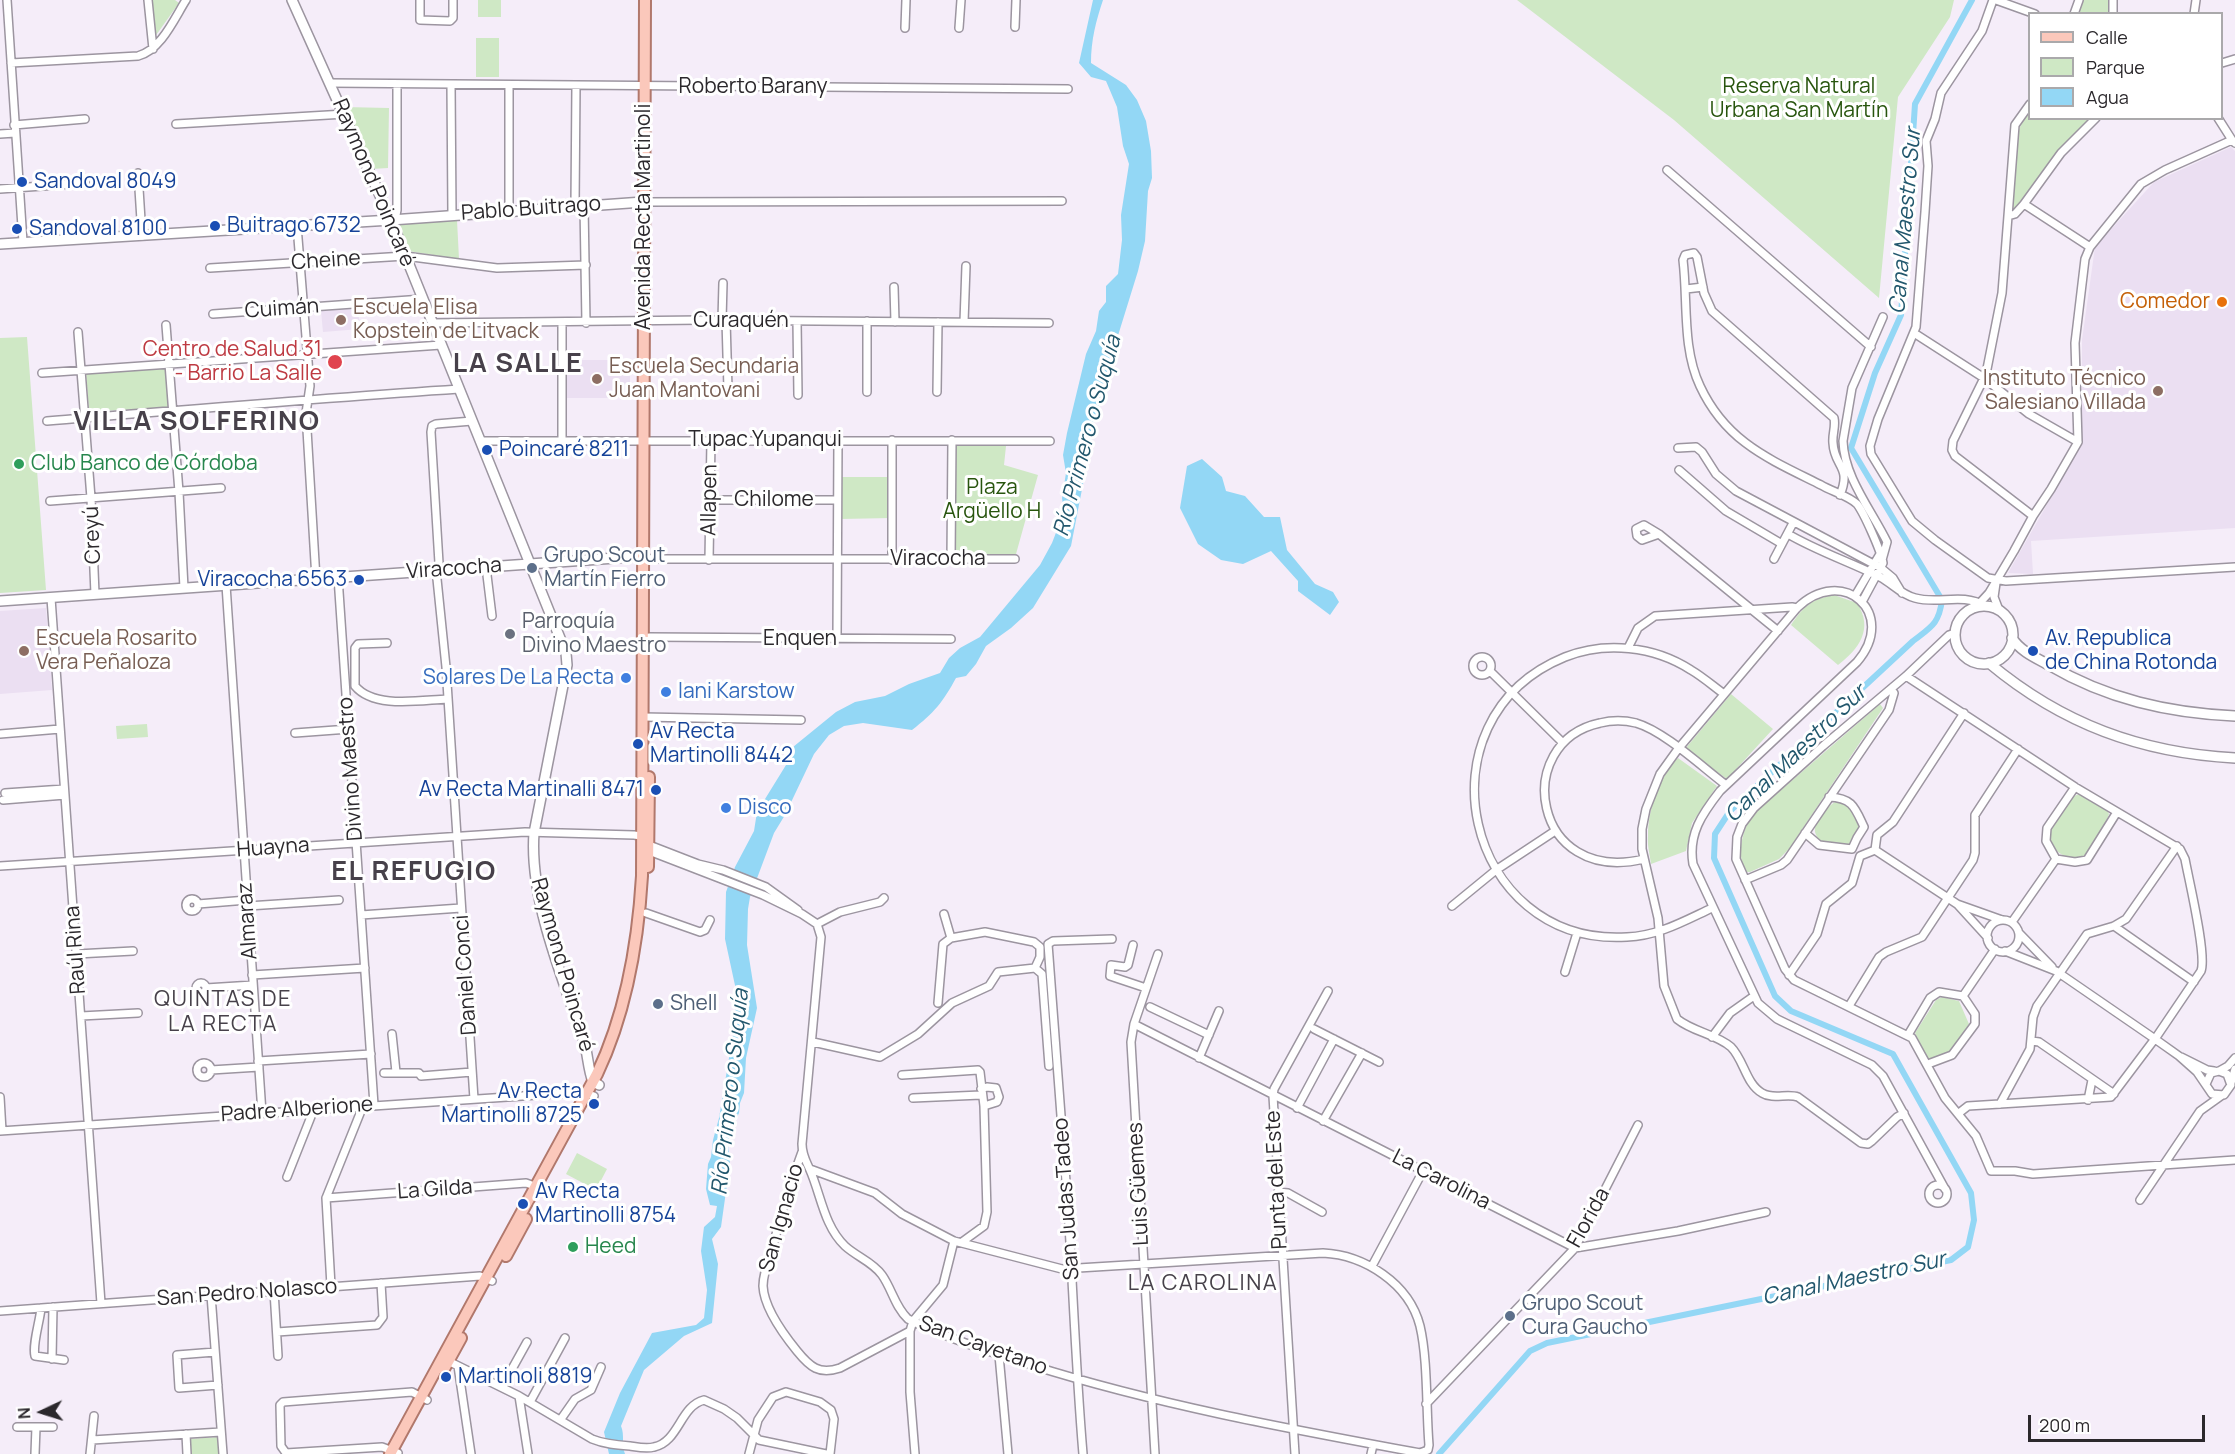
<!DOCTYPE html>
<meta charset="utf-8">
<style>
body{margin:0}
#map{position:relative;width:2235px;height:1454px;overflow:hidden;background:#f5edf9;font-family:Manrope,sans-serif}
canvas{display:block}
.legend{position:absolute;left:2028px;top:12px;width:195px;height:108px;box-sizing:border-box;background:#fff;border:2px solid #aaa9ab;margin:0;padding:8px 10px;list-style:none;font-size:18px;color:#2b282c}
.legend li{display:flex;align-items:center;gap:12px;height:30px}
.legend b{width:30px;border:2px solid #aaa9ab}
.north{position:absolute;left:12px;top:1382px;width:60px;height:60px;-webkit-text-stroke:4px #fff;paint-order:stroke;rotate:266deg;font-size:16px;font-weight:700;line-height:24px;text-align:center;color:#2b282c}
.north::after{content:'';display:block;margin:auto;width:21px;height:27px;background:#2b282c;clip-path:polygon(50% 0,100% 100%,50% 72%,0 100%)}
.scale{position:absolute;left:2028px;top:1415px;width:177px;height:27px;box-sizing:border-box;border:3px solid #2b282c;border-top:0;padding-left:8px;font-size:18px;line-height:21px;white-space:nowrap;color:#2b282c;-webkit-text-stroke:4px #fff;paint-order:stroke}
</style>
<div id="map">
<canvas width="2235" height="1454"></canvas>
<ul class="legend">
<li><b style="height:8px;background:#fbc8bb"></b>Calle</li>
<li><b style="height:16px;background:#cfe8c5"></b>Parque</li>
<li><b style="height:16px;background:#93d7f5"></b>Agua</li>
</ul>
<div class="north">N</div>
<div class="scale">200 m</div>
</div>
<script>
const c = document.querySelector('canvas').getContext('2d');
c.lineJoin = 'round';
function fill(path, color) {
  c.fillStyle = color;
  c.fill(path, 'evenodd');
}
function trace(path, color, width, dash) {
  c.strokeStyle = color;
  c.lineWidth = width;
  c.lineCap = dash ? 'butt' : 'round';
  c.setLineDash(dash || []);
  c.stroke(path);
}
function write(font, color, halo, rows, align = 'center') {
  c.font = font + ' Manrope,sans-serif';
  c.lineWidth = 6;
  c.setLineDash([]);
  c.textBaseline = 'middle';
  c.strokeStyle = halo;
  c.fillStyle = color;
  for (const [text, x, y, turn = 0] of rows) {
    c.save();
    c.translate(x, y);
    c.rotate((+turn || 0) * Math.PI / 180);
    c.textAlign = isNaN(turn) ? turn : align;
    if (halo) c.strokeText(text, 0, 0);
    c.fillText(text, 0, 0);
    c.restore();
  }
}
fill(new Path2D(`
 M2231,147L2235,151V528L2031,541L2033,574L2008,573L2082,443V340L2095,247L2154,182Z
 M358,308L360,329L323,332L321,311Z
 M564,360H630V398H564Z
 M46,608L52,690L0,694V611Z`), '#ebdff2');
fill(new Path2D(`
 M151,0H175L179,3L154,38Z
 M478,0H501V17H478Z
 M1517,0H1954L1950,17L1898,97L1879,298L1674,120Z
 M2082,0H2109V13L2077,14Z
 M476,38H499V77H476Z
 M344,107L389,108L388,168L372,169Z
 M2029,111L2030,118L2091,119L2055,158L2016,208L2013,209L2017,135L2022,122Z
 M457,220L459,259L408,251L398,223Z
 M27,337L46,590L0,593V338Z
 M165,367L170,407L89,412L86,372Z
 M956,444L1006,446L1004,465L1038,475L1016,554H955Z
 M841,477H890L891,518L841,519Z
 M1834,595L1857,603C1874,629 1859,649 1838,665L1791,625C1804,606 1811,599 1834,595Z
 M1731,694L1773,729L1727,779L1685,749Z
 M1880,704L1883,708L1789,849L1779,859L1750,872H1746C1736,853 1742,836 1750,817Z
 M147,724L148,737L117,739L116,726Z
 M1678,758L1717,786L1692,823L1686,851L1651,864C1650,855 1647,845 1648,836C1648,809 1659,777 1678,758Z
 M2079,794L2107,810L2109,814C2107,822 2090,853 2082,857C2068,862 2046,849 2050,833C2053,821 2065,808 2072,797Z
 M1837,801C1852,803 1855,818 1860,830L1852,844L1849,846L1821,842C1818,838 1814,834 1815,828C1817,820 1829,804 1837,801Z
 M1942,997L1959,1001L1969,1024L1950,1052L1928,1060L1915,1033L1936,1000Z
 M577,1153L607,1169L596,1190L566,1174Z
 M219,1437L220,1454H191L189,1439Z`), '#cfe8c5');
fill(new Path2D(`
 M1093,0H1103C1096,21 1091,40 1091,63L1126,85L1137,100L1146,121L1151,151L1152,178L1148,191L1145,241L1138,271L1116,342L1094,400L1090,448L1071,546L1033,608L1011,628L986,646L976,664L966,676L956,678C943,702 934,713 912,730L863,723L844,726L829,735L814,754L785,815L774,833L750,897L748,909L747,945L757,1008L746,1058L744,1093L740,1103L739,1113L730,1131L728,1145L730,1163L721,1227L712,1239L718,1264L712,1323L684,1336L644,1370L621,1426C625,1435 621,1445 625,1454H609L604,1432L620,1393L652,1333L696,1325L704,1318L707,1290L701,1251L704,1227L715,1217L717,1206L710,1205L706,1189L708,1164L711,1157L713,1140L719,1118L735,1022L736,990L725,939L726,892L735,867L754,831L757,812L786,765L793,747L836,712L855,702L885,696L909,684L940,673L949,658L960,648L980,637L1040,565L1052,543L1064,512L1062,498L1066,473L1063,455L1067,433L1086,354L1096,331L1099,311L1106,302V286L1118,274L1122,240L1121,215L1129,164L1123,146L1117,107L1106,81L1091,77L1079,63Z
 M1202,459L1222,477L1226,491L1245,496L1264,517H1280L1287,550L1315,584L1333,592L1339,602L1330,615L1298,591V581L1271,551L1243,564L1221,560L1198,544L1180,508L1187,466Z`), '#93d7f5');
trace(new Path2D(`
 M1439,1454L1530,1351L1547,1343L1951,1260L1968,1247L1974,1220L1971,1193L1893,1054L1791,1011L1775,996L1714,858L1715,834L1730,811L1913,641C1931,627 1939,624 1942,600L1851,448L1875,373L1901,315L1915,104L1972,0`), '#93d7f5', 6);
trace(new Path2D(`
 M1090,419L1104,370`), '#93d7f5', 10);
const street = new Path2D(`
 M7,0L23,242
 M148,0L153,49
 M420,0V20L450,21L453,18V0
 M1993,0L1982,31L1941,93L1935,119L1926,141L1928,166L1925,212L1916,327L1878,419L1870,446L1871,454L1912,521L1935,540L1988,578L2006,581L2235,567
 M1996,0L2035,14
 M2074,14L2079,0
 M2113,14V0
 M2194,14L2196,0
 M1015,27L1016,0
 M905,28L906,0
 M959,28L961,0
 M11,63L138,56C161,50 174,19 186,0
 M2222,63L2235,59
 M330,83L1068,89
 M451,84L452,215
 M2218,118L2232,140
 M176,124L345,114
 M14,125L85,119
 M0,134L15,133
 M1667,170L1871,347
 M138,173L142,236
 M0,189L85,183
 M643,202L1062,201
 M2024,204L2061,153L2096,118
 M575,205L576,85
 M584,205L586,323
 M509,211V85
 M2008,216L2015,125L2030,104
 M395,220L397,210V84
 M297,226L310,386L306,413L316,579
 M210,268L405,256L497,268L586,265
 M894,287L895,322
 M1686,289L1703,287
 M213,314L423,299
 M722,320L723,283
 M726,320L728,389
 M797,321L798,395
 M867,321V392
 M964,322L966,266
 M433,323L702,320L1049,323
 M166,325L179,492L184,588
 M78,332L91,498L95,594
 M1914,333L1984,378L2029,414L2078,442
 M42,373L441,345
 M937,392L938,322
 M47,421C184,410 321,398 459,389
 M472,421L436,424L432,426L431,432L439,563L437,579L446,667L474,1099
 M562,440V323
 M892,440V560
 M480,441H1050
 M1678,448L1696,447L1702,452L1716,474L1736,491L1881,568L1893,578L1902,593
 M1679,470L1726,511L1782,544
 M1840,495C1852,466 1834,467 1833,443C1832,434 1836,427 1834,418L1712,311L1704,293L1697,257L1694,253L1685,255L1683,260C1688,302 1682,348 1700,386C1726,442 1769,459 1821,485C1831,491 1849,496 1857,504C1864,513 1881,551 1883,563L1862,602
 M710,500H837
 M50,501L221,488
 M2033,516L1955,456L1952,450L1953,441L1986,374L2002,293L2008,216L2015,214L2024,204L2090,247
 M1659,534L1642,540L1637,536L1636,529L1644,525L1659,534L1778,631
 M1788,534C1817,551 1850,562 1880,577C1892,583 1900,594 1915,598C1940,605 1960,592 1986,606
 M644,556L650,559H1015
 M1774,559L1793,523
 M709,560L711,440
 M951,560L952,440
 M1882,560L1887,542C1872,511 1844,477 1843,441L1852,388L1883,317
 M486,567L492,616
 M338,577L374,1105
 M1996,583L1994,597L1999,610
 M226,585L262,1113
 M1855,596L1880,554
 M51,598L101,1303
 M1977,606L1989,593L2014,551L2033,516L2051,489L2078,442L2075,343L2085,259L2090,247L2141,184L2165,170L2232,140L2235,143
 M1955,633L1949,635L1906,676L1823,746L1754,808L1742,824L1737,837L1736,859L1785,969L1794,980L1912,1038L1945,1098L1976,1136L1991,1171H2015L2033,1174L2235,1160
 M649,637L951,639
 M837,639L838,440
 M387,643L358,644L355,648V686C374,709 421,700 447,699
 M1628,648L1638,628L1655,616L1792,607L1797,608
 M1473 666a9 9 0 1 1 18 0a9 9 0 1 1-18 0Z
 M1490,671L1563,743
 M1906,676L2075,787L2180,849L2185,859C2189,881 2207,955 2201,971L2157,1036L2111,1097L1968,1106L1959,1113
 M643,717L801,720
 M295,733L349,729
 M0,734L60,729
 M2075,787L2047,828L2046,841L2056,859L2075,862L2087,860L2117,812
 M5,793L64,789
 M3,800L65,795
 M1805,833L1819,845L1852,849L1857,838L1864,827C1855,808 1853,798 1829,797
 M1875,850L1877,835L1893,822L1964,713
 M1875,850L1957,904
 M649,851L763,895L802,914L817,924L821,937L802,1144C802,1155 806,1161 810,1170C821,1195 824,1226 845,1246C857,1257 873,1262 882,1275C892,1289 895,1307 908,1319C947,1338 990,1352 1031,1365C1158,1405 1290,1429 1420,1453L1428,1450L1429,1445C1426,1409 1428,1360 1420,1326C1409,1283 1364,1255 1323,1253L1062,1269L954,1241L902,1214L875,1193L810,1169
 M1644,859C1532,886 1511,742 1600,723C1612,720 1624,720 1636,723C1664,731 1702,767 1726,785
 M0,866L525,832L634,835L641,836L649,845L698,864L723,870L766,887L798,910
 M1745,880L1781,865L1787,860L1889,710L1894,693L1891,689
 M186 905a6 6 0 1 1 12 0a6 6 0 1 1-12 0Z
 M198,904L247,900
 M248,906L339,900
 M1452,906L1496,870L1555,831
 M1712,908C1684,921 1658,936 1627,937C1465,947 1413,719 1565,657C1605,641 1654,646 1691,670C1703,677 1713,686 1724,694
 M646,913L700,932L705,930L710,920
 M361,915L461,908
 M1987 936a16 16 0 1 1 32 0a16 16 0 1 1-32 0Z
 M2012,922L2056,859
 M817,924L840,912L880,902L884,898
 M2114,926L2194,982
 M2019,933L2052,967
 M1988,938L1957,904L2002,920
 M1133,945L1128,965L1125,967L1111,965L1110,976L1146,988
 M2005,951L2056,971L2155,1039L2179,1056L2197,1072L2212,1094L2224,1095L2231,1085L2227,1074L2219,1071L2211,1073L2206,1084
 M77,954L133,951
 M1035,968L1042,974L1049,1066
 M1565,972L1577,933
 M252,975L365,968
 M1789,975L1817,934L1826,904L1852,883L1860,856L1875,850
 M196 988a5 5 0 1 1 10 0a5 5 0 1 1-10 0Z
 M206,988L253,985
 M1963,996L1995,949
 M938,1003L943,944L951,938L944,914
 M1849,1006L1879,957L1886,952L1922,937L1973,860L1975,853V815L2018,749
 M1150,1007L1209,1035
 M81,1016L138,1013
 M1134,1024L1575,1248L1678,1231L1766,1212
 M1314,1029L1379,1062
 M392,1034L396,1072
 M1908,1035L1930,998L1939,992L1963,996L1975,1014V1024L1952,1055L1928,1064
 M1712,1037L1730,1013L1754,996
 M2032,1041L2039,1042L2114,1094
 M813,1042L880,1057L918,1034L952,1003L989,986L998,972L1035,968L1040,957V947L1034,942L985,932L951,938
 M2181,1057L2207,1070L2214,1071
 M1199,1058L1219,1011
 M258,1061L371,1054
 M197 1070a7 7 0 1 1 14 0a7 7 0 1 1-14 0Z
 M211,1070L259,1067
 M2219,1071L2228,1066L2235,1058
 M384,1073H419L421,1076L472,1072
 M902,1075L978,1070L980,1072L984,1106L987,1212L984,1226L962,1242
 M2231,1083L2235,1069
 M981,1089L987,1087L996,1088L999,1097L997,1102L984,1106
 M0,1097L2,1131
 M913,1098L981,1095
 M2088,1100L2092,1080
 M2000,1104L2030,1049L2033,1017L2037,1006L2087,934L2114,926L2126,919L2177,846
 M1297,1108L1334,1039
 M1904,1113L1897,1117L1872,1141L1868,1144L1861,1143L1798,1097C1787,1093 1773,1100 1762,1093C1746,1084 1744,1060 1731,1047C1716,1034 1693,1032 1677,1019L1664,986L1658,918L1642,849V829L1646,809L1660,774L1678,749L1797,608C1842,564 1899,613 1857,662L1720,791C1702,814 1688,834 1693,864L1758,1003L1777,1019L1872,1065L1883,1076L1945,1189
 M1323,1121L1362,1053
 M0,1131L582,1092L594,1096
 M802,1152C790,1184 780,1217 772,1250C768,1261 763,1274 763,1286C764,1308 784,1335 797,1351C810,1367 819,1375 840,1368L910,1331L913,1321L943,1285L954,1241
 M287,1177L314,1109
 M1929 1194a9 9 0 1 1 18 0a9 9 0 1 1-18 0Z
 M1278,1192L1288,1193L1322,1212
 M326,1198L526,1183L543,1189
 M2140,1200L2200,1111L2221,1096
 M1372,1266L1423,1171
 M331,1286L326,1198L363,1106
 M274,1291L278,1356
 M211,1295L223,1454
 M41,1308C40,1321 32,1345 35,1356L64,1360
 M0,1311L480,1276L492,1281
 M910,1331V1392L915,1454
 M277,1332L377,1325L383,1317L381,1283
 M215,1352L177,1355L179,1388L218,1385
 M999,1355L1008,1454
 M52,1359L53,1307
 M446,1360L519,1396L592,1439C604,1444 617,1445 630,1446C637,1447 646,1449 654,1447C679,1442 680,1406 704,1400L724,1409L737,1418L759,1440L826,1454
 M458,1366L471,1454
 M502,1387L527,1342
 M519,1396L528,1454
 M530,1402L565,1338
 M1426,1404L1575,1248L1638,1125
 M561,1419L575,1399L591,1390L601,1367
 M17,1427H53
 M186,1434L187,1454
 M92,1440L221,1432
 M398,1453L382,1447L286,1453L281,1446L280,1405L283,1402L412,1392L427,1400
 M35,1454L36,1427
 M90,1454L94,1416
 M749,1454L758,1420L773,1397L786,1392L820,1402L831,1410L834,1419L830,1454
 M1083,1454C1076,1372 1073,1290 1068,1208C1062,1120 1054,1032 1048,944L1053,941L1112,939
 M1155,1454L1131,1042L1134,1024L1158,954
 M1295,1454L1273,1096L1274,1089L1328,991
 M1371,1454L1373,1445`);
const secondary = new Path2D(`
 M292,0L391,220L566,653L567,665L534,833C529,899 563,979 584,1041C588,1055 588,1069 593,1082L599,1085
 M0,244L391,220L643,202
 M0,601L644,556
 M1955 635a29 29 0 1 1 58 0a29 29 0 1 1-58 0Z
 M2012,638C2020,651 2036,658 2049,665C2107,699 2168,713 2235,716
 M1989,663C2062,724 2141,753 2235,758`);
const primary = new Path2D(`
 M648,867L649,777
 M506,1256L526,1219
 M444,1369L461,1338
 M390,1454L597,1074C626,1013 638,944 642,876L645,0`);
trace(street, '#9c95a0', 10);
trace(secondary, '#9c95a0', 12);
trace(primary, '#b1786c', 14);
trace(street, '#fff', 7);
trace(secondary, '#fff', 9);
trace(primary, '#fbc8bb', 10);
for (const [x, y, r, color] of [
 [22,182,6,"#1a4fb4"],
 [215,226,6,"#1a4fb4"],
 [17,229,6,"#1a4fb4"],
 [2222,302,6,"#e8710a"],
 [341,320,6,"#8d6e63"],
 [335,362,8,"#e0444e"],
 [597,379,6,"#8d6e63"],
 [2158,391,6,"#8d6e63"],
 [487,450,6,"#1a4fb4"],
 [19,464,6,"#2e9e5b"],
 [532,568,6,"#5c6f8a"],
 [359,580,6,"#1a4fb4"],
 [510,634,6,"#6b7280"],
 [24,651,6,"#8d6e63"],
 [2033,651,6,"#1a4fb4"],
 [626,678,6,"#3f7fe0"],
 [666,692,6,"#3f7fe0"],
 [638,744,6,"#1a4fb4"],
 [656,790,6,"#1a4fb4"],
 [726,808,6,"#3f7fe0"],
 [658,1004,6,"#5c6f8a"],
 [594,1104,6,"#1a4fb4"],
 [523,1204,6,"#1a4fb4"],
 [573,1247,6,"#2e9e5b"],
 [1510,1316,6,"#5c6f8a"],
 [446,1377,6,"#1a4fb4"]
]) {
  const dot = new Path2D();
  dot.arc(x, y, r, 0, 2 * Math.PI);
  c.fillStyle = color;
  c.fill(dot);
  trace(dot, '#fff', 2);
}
write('21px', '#2b282c', '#fff', [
 ["Roberto Barany",753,87],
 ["Raymond Poincaré",373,183,67],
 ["Pablo Buitrago",531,209,-4],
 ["Avenida Recta Martinoli",644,217,-90],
 ["Cheine",326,261,-4],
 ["Cuimán",282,309,-4],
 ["Curaquén",741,321],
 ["Tupac Yupanqui",765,440],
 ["Allapen",710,500,-89],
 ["Chilome",774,500],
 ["Creyú",93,535,-92],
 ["Viracocha",938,559],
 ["Viracocha",454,569,-4],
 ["Enquen",800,639],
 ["Divino Maestro",351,769,-94],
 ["Huayna",273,848,-4],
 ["Almaraz",248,921,-94],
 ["Raúl Rina",76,950,-94],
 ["Raymond Poincaré",562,965,74],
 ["Daniel Conci",466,975,-94],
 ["Padre Alberione",297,1110,-4],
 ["Punta del Este",1277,1180,-93],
 ["La Carolina",1441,1180,27],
 ["Luis Güemes",1139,1184,-93],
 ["La Gilda",435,1190,-4],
 ["San Judas Tadeo",1067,1199,-94],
 ["San Ignacio",782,1218,-74],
 ["Florida",1589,1218,-61],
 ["San Pedro Nolasco",247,1293,-4],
 ["San Cayetano",983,1346,20]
]);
write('21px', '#28550e', '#fff', [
 ["Reserva Natural",1799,87],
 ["Urbana San Martín",1799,111],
 ["Plaza",992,488],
 ["Argüello H",992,512]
]);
write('21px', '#164399', '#fff', [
 ["Sandoval 8049",34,182],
 ["Buitrago 6732",227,226],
 ["Sandoval 8100",29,229],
 ["Poincaré 8211",499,450],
 ["Viracocha 6563",347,580,"right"],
 ["Av. Republica",2045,639],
 ["de China Rotonda",2045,663],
 ["Av Recta",650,732],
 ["Martinolli 8442",650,756],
 ["Av Recta Martinalli 8471",644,790,"right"],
 ["Av Recta",582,1092,"right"],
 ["Martinolli 8725",582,1116,"right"],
 ["Av Recta",535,1192],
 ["Martinolli 8754",535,1216],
 ["Martinoli 8819",458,1377]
], 'left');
write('21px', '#c56008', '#fff', [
 ["Comedor",2210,302]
], 'right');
write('21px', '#785e54', '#fff', [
 ["Escuela Elisa",353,308],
 ["Kopstein de Litvack",353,332],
 ["Escuela Secundaria",609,367],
 ["Juan Mantovani",609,391],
 ["Instituto Técnico",2146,379,"right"],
 ["Salesiano Villada",2146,403,"right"],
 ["Escuela Rosarito",36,639],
 ["Vera Peñaloza",36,663]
], 'left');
write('21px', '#be3a42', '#fff', [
 ["Centro de Salud 31",322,350],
 ["- Barrio La Salle",322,374]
], 'right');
write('21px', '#27864d', '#fff', [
 ["Club Banco de Córdoba",31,464],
 ["Heed",585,1247]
], 'left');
write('21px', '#4e5e75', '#fff', [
 ["Grupo Scout",544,556],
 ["Martín Fierro",544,580],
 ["Shell",670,1004],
 ["Grupo Scout",1522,1304],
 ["Cura Gaucho",1522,1328]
], 'left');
write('21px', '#5b616d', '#fff', [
 ["Parroquía",522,622],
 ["Divino Maestro",522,646]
], 'left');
write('21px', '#366cbe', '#fff', [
 ["Solares De La Recta",614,678,"right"],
 ["Iani Karstow",678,692],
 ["Disco",738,808]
], 'left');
write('italic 22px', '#22576d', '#fff', [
 ["Canal Maestro Sur",1906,221,-85],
 ["Río Primero o Suquía",1088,436,-75],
 ["Canal Maestro Sur",1796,754,-44],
 ["Río Primero o Suquía",731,1092,-84],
 ["Canal Maestro Sur",1854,1279,-12]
]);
c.letterSpacing = '1.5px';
write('22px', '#47414a', '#fff', [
 ["QUINTAS DE",223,1000],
 ["LA RECTA",223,1025],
 ["LA CAROLINA",1203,1284]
]);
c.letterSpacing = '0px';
c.letterSpacing = '1.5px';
write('bold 27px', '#47414a', '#fff', [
 ["LA SALLE",518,364],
 ["VILLA SOLFERINO",197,422],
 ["EL REFUGIO",414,872]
]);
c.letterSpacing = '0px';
</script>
